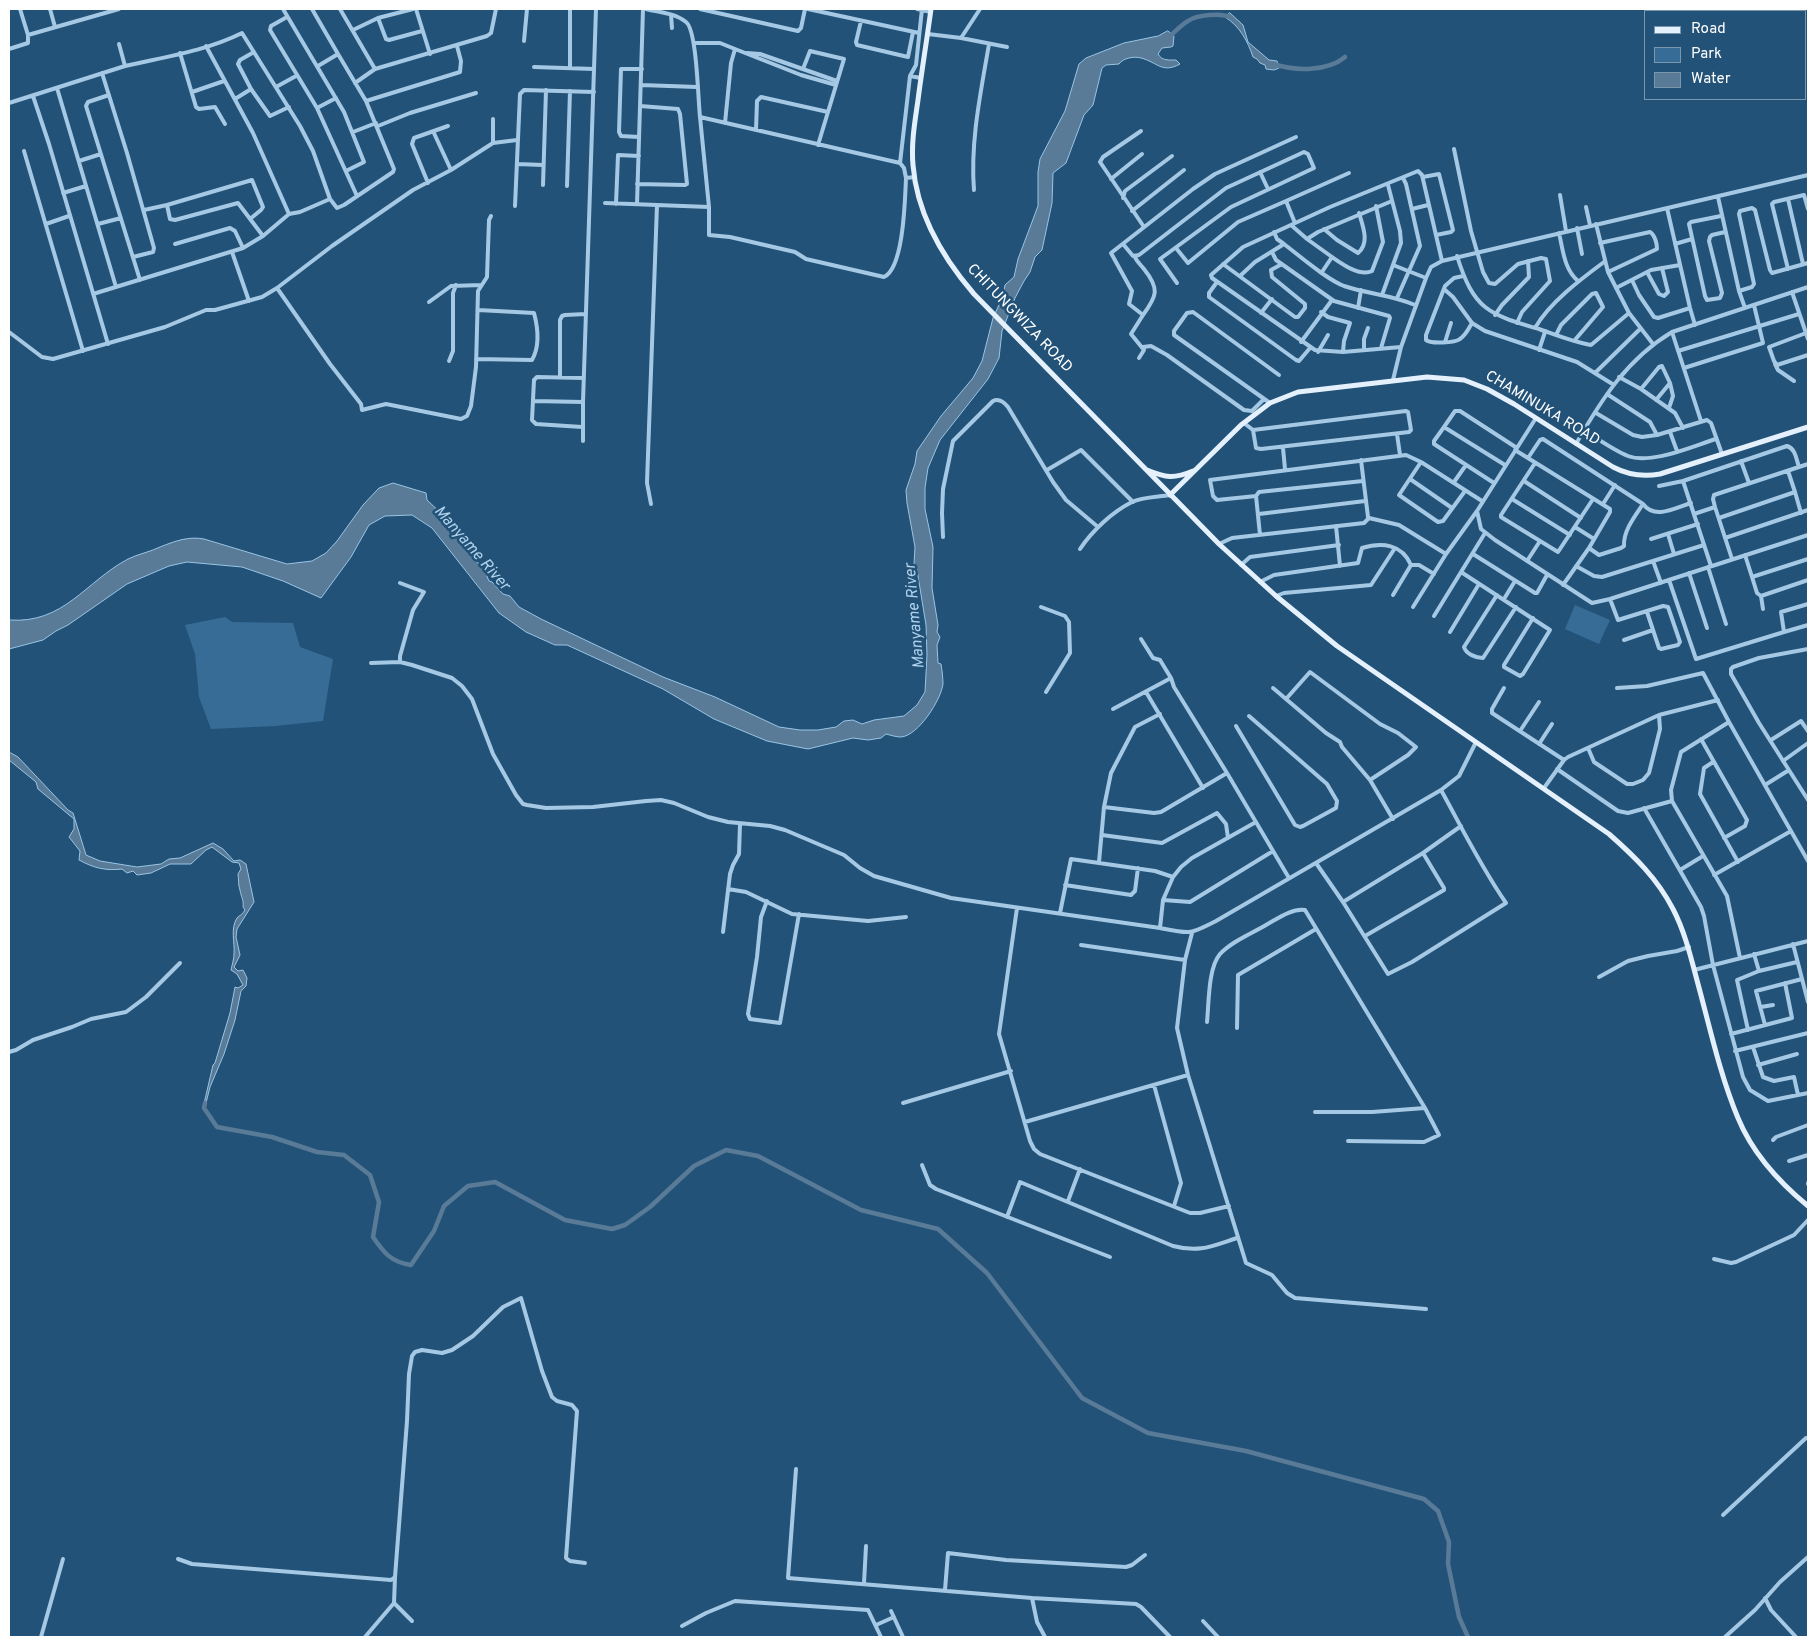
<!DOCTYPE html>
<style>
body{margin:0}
#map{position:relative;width:1817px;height:1646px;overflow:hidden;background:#235278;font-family:Overpass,sans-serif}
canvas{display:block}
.frame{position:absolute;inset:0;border:10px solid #fff;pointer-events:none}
.legend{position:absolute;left:1644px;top:10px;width:162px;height:90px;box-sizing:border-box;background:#235278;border:1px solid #7b97ae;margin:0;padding:6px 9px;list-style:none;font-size:15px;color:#fff}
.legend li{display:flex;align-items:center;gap:10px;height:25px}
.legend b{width:25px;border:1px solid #7b97ae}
</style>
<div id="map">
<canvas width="1817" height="1646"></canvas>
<div class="frame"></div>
<ul class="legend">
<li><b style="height:6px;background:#e4f0fc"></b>Road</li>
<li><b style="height:14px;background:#376c96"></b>Park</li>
<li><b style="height:14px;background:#597b97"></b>Water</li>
</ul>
</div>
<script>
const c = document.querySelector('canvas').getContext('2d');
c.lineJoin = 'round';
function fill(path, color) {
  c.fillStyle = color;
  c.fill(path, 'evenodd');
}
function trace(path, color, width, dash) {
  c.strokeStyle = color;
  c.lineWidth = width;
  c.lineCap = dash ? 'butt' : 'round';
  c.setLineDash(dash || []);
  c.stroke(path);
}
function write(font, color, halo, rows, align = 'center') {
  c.font = font + ' Overpass,sans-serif';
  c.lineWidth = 5;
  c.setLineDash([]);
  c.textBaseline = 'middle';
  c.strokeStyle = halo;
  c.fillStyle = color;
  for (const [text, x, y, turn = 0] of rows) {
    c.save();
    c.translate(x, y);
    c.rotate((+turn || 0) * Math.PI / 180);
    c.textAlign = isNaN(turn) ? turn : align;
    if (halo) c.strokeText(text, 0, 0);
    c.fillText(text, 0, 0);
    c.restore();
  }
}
fill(new Path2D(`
 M1575,605L1610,620L1599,644L1565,629Z
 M225,617L232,622L293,623L300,647L333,659L323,721L275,726L211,729L199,697L195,654L185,625Z`), '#376c96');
const water = new Path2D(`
 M1230,13L1243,25L1248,42L1269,60L1277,61L1279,68L1274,70L1266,69L1265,65L1260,63L1257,59L1253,57C1248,42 1240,26 1225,17Z
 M1168,31L1174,36L1173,46L1171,47L1162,48L1158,54C1162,61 1169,60 1176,60L1180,64C1162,74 1157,62 1141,58C1134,56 1123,58 1119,64L1106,65L1102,68L1093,105L1084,115L1066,163L1053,173L1052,203L1042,250L1035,257L1030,272L1024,281L1015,298L1002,331L999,358L988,379L940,440L928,468L925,488V509L933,547L932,588L938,625L937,632L940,637L937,645L938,663L941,664C942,670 943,678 943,684C941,700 918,736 901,737C896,737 890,735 886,734L881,738L868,740L853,738L808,749L767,741L714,719L663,689L567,645H555L526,632L499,613L432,528L412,515L385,516L369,525L351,557L321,598L283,581L242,567L187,562L169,566L127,584L68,625L56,631L43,640L9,649V620C64,624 85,582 128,559C138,554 150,552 160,547C175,541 189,536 204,539L287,564L312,561L326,553L337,541L363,505L379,488L393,483L426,493L427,500L444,516L476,561L483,567L489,581L492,582L503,594L510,596L519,607L541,619L663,677L715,697L779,727L800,730H818L836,727L844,721L853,720L862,724L874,720L904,716L917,705L925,692L927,655L926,625L917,570L914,564L915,547L907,503L906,490L915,464L917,451L941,416L973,378L982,361L993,318L1003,296L1005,285L1014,277L1018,259L1038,206V172L1040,159L1065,111L1079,64L1086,58L1124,43L1158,36Z
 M9,752L18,757L68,810L73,813L86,855L100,861L137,867L161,864L169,859L180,858L213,843L223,849L234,861L240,860L246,864L254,902L237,929L236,937L240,955L234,967L238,971L243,970L247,978L246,986L241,991L235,1020L224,1054L210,1087L205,1107L203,1108L213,1065L215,1063L230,1013L235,987L238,988L243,985L237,974L231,970C232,965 234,959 234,954C235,942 230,929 237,918C240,915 243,914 245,910L243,907C244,900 241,897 240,890C238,885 239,880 238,874L241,869L239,863L232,862L212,847L206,850L191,864H170L151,873L137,875L133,871L127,873L122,869C105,871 94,868 79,860L80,851L69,837L74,829V819L38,789L36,782L9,760Z`);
fill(water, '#597b97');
trace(water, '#99c5e5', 1);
trace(new Path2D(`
 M1169,37C1175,32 1181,25 1188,21C1196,15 1223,12 1231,18
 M1273,64C1295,71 1327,72 1345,57
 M205,1103L204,1108L217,1127L272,1137L317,1152L344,1155L370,1175L379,1202L373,1237C384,1253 391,1262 411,1265L434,1231L444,1206L468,1186L495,1182L565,1220L612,1229L625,1225L650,1207L694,1166L726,1150L758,1156L861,1210L938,1229L987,1273L1082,1398L1148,1433L1246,1451L1424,1499L1438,1511L1449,1542L1448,1564L1459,1617L1468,1637`), '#597b97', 4.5);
trace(new Path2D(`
 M50,9L55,27
 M283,9L344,112L364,162L346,171
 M312,9L338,54
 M340,9L375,69
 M416,9L430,54
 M570,9V67
 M646,9C658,12 675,13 686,22C697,30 698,100 700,117L900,163L904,168L906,178L915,177
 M700,9L798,31L801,28L805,9
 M808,9L919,33
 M917,9L931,12
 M671,15L672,28
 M287,17L271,26L270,30L317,108L357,196
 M378,18L386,39L389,40L422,31
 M861,21L856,42L857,45L908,57L913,32
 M353,30L378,18L413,9
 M928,34L961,38L1007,47
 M28,35L119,9
 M961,38L980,9
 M524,41L527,9
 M694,43H720L735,49
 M206,46L253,133L289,214
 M9,49L28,43V35L20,9
 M254,52L240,60L238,64L251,89L270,116L289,107
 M180,53L196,107L199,109L215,107L225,124
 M747,53L760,54L837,81
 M125,66C164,57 206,51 242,33L300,126L313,151L330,199L337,208L344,205L393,172L394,169L366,101L338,54L318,66
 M534,67L594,69L583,402V441
 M594,69L596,9
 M803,69L810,51L844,59L818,145
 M102,73L127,153L154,248L153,252L133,257
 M910,76L916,65L922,9
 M355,83L375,69L487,36L491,33L496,9
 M641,85L697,87
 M276,87L296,76
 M57,88L116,287
 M192,92L224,81
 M109,95L88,102L86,106L140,280
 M33,96L49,144L108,344
 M235,99L251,89
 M366,101L460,72L461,61L457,46
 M9,103L125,66L119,44
 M317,108L336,98
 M700,117L709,207V235L730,237L795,252L806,259L884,277C904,268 905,198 906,178
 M493,119V143
 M725,123L731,63L735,49L801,75L836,85
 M378,126L410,113L476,93
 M756,130L757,101L761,97L828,112
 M433,131L451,170
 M1141,131L1103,157L1100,162L1144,227
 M353,132L376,123
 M639,137L621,136L619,132L621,69H642
 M1454,149L1471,231L1483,272L1489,283L1495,284L1518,264L1541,258L1546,259L1550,281L1522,312L1517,323
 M24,151L83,351
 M79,161L101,154
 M900,163L910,76L921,78
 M517,164L543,165
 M1260,172L1268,189
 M1423,177L1439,174L1453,230L1451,232L1436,235
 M1111,179L1142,154
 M428,183L412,144L414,138L448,126
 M637,184L685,185L687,184L680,114L678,109L640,106
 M543,185L546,90
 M567,186L570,91
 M974,190C970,142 981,91 989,44
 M63,193L86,186
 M1560,195L1566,231
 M1718,197L1739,291L1745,308
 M1123,198L1125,191L1172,156
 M1788,199L1803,264
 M1286,201L1349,173
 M605,203L709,207
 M616,204L618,155L639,156
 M637,204L643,9
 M167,205L170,219L175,220L238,203L263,236
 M515,206L520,94L524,90L594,92
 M1586,207L1590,225
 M1667,208L1690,308L1695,325
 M1412,209L1428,205
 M144,210L167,205L252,180L263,207L261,210L250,219
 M1132,211L1184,170
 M1721,216L1691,222L1689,224L1705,296L1707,300L1720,298L1722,293L1709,241L1710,237L1712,235L1725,232
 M46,224L69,216
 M98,224L121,218
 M1596,224L1608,272L1629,313L1653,344
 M1291,225L1307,239L1332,257
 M1577,228L1582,254
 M1324,229L1337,240L1358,253C1370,243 1363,227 1359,213
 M1274,232L1277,239L1284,244C1301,257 1326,279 1344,286C1368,294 1392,295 1415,305
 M1559,233C1563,250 1564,269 1578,281
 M1307,239L1318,232L1392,201
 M1600,243L1650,232C1655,235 1657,244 1657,249L1608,272
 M175,244L230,228L235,231L243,248
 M1123,244L1133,256L1139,255L1226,188L1304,152L1308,154L1314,168L1231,207L1160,259L1177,283
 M1675,244L1692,239
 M1176,248L1188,263L1238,222L1286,201L1295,223
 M232,252L249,301
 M1272,252L1276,260L1334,301L1389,316L1390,318L1381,348
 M1457,256C1474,310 1488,314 1539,329C1556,335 1573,342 1591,345L1629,313
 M1135,257C1137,262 1141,265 1144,269C1160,289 1157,296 1143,315
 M1223,264L1295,317H1298L1305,308V304L1272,277L1271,270L1282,264
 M1393,265L1426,278
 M1788,269L1772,204L1774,202L1804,195L1808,209
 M1322,272L1332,257C1342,264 1360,277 1372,271L1383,242L1376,206
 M1647,272L1659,294L1664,296L1668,292L1662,268
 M1240,276L1255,262L1284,244
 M1463,276L1454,278L1445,286L1426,335V340C1430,344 1455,343 1460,339C1466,335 1469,328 1472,323
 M1632,280L1639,295L1654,317L1658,318L1690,308
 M1217,282L1209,293V297L1296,360L1299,361L1310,348
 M277,288L330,364L361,404L362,410L386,404L461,419L467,416L471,406L476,367L478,291L487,277L489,220L491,216
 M1616,288L1651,270L1680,265
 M1444,289L1453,297L1472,323L1485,331L1577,362L1614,385
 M1739,291L1752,287L1754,284L1739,214L1740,211L1752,208L1755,210L1770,270L1772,273L1808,263
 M1792,292L1808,339
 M93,294L243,248L263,236L289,214L300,212L330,199
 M1382,295L1401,243L1400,231L1388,185
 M1397,298L1420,246L1406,184L1403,178
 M429,302L451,286L481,285
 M1358,308L1361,290
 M1321,312L1328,317L1350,323L1344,341L1343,352
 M1261,313L1272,299
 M1495,315L1502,305L1529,277L1528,261
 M1535,328C1549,303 1581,279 1604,262
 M9,332L42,357L53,359L165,327L206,310H215L262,297L277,288L332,246L413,190L451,170L493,143L517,140
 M1672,332L1701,421
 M1806,333L1769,347L1774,361L1777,365L1808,355
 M1556,335L1561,325L1592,294L1596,293L1603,307L1574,341
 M1301,342L1332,300
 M1445,342L1451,323
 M1143,347L1151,346L1167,355L1244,410L1252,411L1264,399
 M1401,347L1343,352L1315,350L1212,278L1211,275L1243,247L1330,207L1418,171L1422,175L1442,261
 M1364,350V339L1368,328
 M1539,350L1545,332
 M1678,351L1799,314
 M1318,352L1328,335
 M1139,358L1144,350L1131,334L1143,315L1129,304L1132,291L1111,253L1193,189L1215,174L1296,137
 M476,359L532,360C540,346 538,328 534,313L478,310
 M449,361L453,351V293L456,285
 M1775,364L1778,370L1794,381
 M1684,368L1763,343L1754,305
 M1595,373L1640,329
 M560,377V320L562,316L565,315L586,314
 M1619,377L1641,389L1675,413L1683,428
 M1393,380L1401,347L1426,278L1431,267L1442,261L1808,175
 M1641,389L1659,367L1662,366L1670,383L1656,400
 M1607,394L1650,422L1657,435
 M533,401L583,402
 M1270,403L1174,335V331L1187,313L1193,312L1279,375
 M1669,408L1673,396L1670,383
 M1596,413L1633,435L1642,437L1657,435L1707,420L1711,423L1722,454
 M1536,418L1477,511L1481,529L1495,540L1592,603L1610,599L1808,535
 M1244,423L1253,430L1256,448L1261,449L1409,432L1411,430L1408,412L1406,411L1253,430
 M582,427L536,424L532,420L534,380L537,377L584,378
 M1444,427L1455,411H1460L1517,448
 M1584,430C1598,439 1613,450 1628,456C1651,465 1693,446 1716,439
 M1670,432L1677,451
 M1397,434L1400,455
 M1576,444C1601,400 1627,359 1672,332L1808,287
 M1283,448L1285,469
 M1515,450L1610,509V512L1589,548L1563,585
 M1528,458L1540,440L1543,439L1643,504C1635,516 1623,531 1624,546L1621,548L1599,555L1589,548
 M1741,461L1749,483
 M1421,462L1399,495L1438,522L1443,521L1465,491
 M1535,463L1501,515V517L1558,552L1593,499
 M1047,470L1081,450L1133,502
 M1410,479L1452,508
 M1524,481L1581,518
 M1683,481L1711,566
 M1454,482L1466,465
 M1494,483L1434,444V441L1444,427L1505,465
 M1659,486L1683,481L1787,446C1796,449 1796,459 1799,467
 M1795,492L1801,513
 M1256,496L1217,500L1213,496L1210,480L1406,455L1421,462L1482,501
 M1512,499L1570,535
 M651,504L647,483L657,205
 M1603,504L1615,485
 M1643,504C1655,520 1675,508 1691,503
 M1259,514L1365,501
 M1694,514L1715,507
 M1369,518L1399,525L1446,554L1477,511
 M1719,518L1795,492L1788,471
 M1336,526L1340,566
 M1575,527L1594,539
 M1668,534L1674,554
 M1260,535L1256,496L1259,492L1363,481
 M943,537L942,513L943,489L953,441L993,401C999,398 1004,402 1008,407L1053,482L1066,500L1098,527
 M1725,538L1808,510
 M1651,539L1698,524
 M1219,544L1232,538L1364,523L1369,518L1368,517L1361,460
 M1080,549C1092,531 1112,512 1132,502C1142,497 1159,497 1170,495
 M1473,554L1535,593H1537L1547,575
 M1745,555L1752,577L1808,559
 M1732,559L1715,507L1713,499L1714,495L1808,464
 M1527,561L1540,541
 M1653,561L1661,583
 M1241,565L1250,557L1339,545
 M1576,566L1594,576L1602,577L1704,545
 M1708,567L1726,624
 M1461,572L1550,630L1523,674L1520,676L1504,667V665L1533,618
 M1689,573L1707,628
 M1752,577L1757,593L1761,596L1808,580
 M1669,580L1696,659L1784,632
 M1260,582L1274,575L1358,563L1362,548C1382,542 1402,544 1411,565H1419L1434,574
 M400,583L424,592L413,610L400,656V662
 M1393,595L1411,565
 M1497,595L1464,647C1466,654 1476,658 1483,658L1516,607
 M1276,596L1284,593L1371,585L1395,548
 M1761,596L1763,609
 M1504,599L1515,581
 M1610,599L1618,620L1663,606L1668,607L1680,642L1678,645L1661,649L1659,648L1647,612
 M1808,604L1781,612L1784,632L1808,625
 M1041,607L1065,616L1069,622L1070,653L1046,692
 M1413,607L1446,554
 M1434,616L1485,533
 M1450,632L1479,584
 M1141,639L1153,658L1160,660L1171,678L1174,687L1227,773L1289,878
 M1624,640L1653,630
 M1808,649L1759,658L1733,667L1731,669V674L1759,723L1808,800
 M371,663L400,662L412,665L452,678L462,686L472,699L493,754L516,795L523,804L527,805L546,808L593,807L646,801L661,800L674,803L708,817L728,822L770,826L785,830L844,855L860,868L874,876L951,898L1160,928C1190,934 1189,935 1216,921L1441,790L1459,776L1476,742
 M1273,688L1326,733L1340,742L1342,747L1370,780L1393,819
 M1504,688L1492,709V713L1564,760
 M1617,688L1647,686L1703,673L1729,722L1808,861
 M1146,692L1203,788
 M1286,699L1310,672L1380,724L1398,733L1416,747L1408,755L1370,780
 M1113,709L1171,678
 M1729,722L1681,752L1671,790L1672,801L1727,896L1740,958
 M1236,726L1295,825L1300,827L1303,826L1336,808L1337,801L1327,784L1249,716
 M1520,731L1539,702
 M1701,739L1747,820L1745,826L1724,838
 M1771,740L1801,721L1808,731
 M1539,744L1552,724
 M1588,748L1594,762L1627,784H1633L1643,780L1649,773L1660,729L1659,715
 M1783,761L1808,743
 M1713,762L1704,768L1700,794L1738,862
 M1557,769L1618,811L1628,813L1672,801
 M1765,785L1789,770
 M1544,788L1564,760L1568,757L1659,715L1718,700
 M1441,790C1462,828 1481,867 1506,903L1412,962L1388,974L1343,902L1423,853L1461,826
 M1104,807L1154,813L1161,812L1227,773
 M1644,808L1701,907L1704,916L1713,965L1743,1077L1750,1090L1768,1101L1808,1093
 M1102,835L1162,843L1217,813L1226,824L1228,838
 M1099,862L1104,807L1111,773L1135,727L1160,714
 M1316,863L1343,902
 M1680,870L1703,856
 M1714,875L1791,831
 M1065,885L1131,895L1135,891L1138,868
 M728,889L746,892L792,914L868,921L906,917
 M1163,900L1190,902L1273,851
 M767,901L761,917L757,957L748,1014L750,1019L780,1023L799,914
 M1017,908L999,1034L1030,1141L1034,1149L1040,1154L1190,1213H1200L1229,1206
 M1060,913L1071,859L1155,871L1173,877
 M1160,928L1163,900L1173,877L1181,867L1192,858L1256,822
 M723,932L730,874L733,865L739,854L740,824
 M1192,933L1185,960L1177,1028L1188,1075L1246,1263L1272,1275L1287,1293L1295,1298L1426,1309
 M1365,936L1444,890V888L1423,853
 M1793,944L1808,1002
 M1081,945L1185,960
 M1754,954L1759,971
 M1694,970L1808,941
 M1599,977L1628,961L1648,956L1677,951L1689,947
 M1761,1007L1773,1005
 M1207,1022C1209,1003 1208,968 1220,954C1232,941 1251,934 1266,925C1277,919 1292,908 1305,910L1425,1108L1439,1135L1424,1142L1348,1141
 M1765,1025L1756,991L1802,979
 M1237,1028L1238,975L1316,929
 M1748,1030L1737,980L1759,971L1797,962
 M1731,1034L1792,1018L1785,983
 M1753,1047L1763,1077L1774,1081L1794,1077L1798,1095
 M1735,1051L1808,1033
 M9,1052L16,1050L33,1040L72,1027L91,1019L126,1012L146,997L180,963
 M1758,1065L1797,1054
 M1154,1085L1181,1183L1174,1206
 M903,1103L1011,1071
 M1315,1112H1372L1425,1108
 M1025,1122L1188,1075
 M1773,1140L1776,1137L1808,1125
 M1789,1161L1808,1155
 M922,1165L930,1185L936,1189L1110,1257
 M1808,1184V1183
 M1068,1201L1080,1169
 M1007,1217L1020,1182L1173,1246C1200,1253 1212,1246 1237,1238
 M1714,1259L1731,1263L1736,1262L1794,1235L1808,1220
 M796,1469L788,1578L1032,1598L1136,1604L1141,1607L1170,1637
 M1723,1515L1806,1438H1808
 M178,1559L192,1564L391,1580L395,1577L407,1421L409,1374L412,1356L415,1352L422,1350L442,1353L452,1350L473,1336L503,1307L521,1298L542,1371L552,1397L557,1401L572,1405L577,1411L566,1558L570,1561L585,1563
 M395,1577L394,1603L412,1621
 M864,1583L866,1546
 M945,1590L948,1553L1006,1560L1126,1567L1132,1565L1145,1555
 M1032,1598L1037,1622L1045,1637
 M1765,1598L1771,1610L1796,1637
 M891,1611L903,1637
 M1203,1621L1218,1637
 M876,1625L894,1617
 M682,1626L706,1613L735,1601L868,1610L881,1637
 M41,1637L63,1559
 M365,1637L394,1603
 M1725,1637L1755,1610L1780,1582L1808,1557`), '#a5c9e4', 4);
trace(new Path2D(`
 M931,9C927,39 922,69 918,100C915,121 911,143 913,165C917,215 942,257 974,294L1219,544L1276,596L1337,646L1609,834C1634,856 1657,878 1673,909C1685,932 1691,958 1698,984C1710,1028 1720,1075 1738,1118C1752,1152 1780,1183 1808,1206
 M1147,470C1166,478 1174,479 1193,471
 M1170,495L1241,425L1270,403L1298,392L1427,377L1464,380L1487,389L1514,404L1613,467C1628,475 1643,477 1660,474L1808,427`), '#e4f0fc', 5);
write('15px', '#fff', '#235278', [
 ["CHITUNGWIZA ROAD",1019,319,46],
 ["CHAMINUKA ROAD",1542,409,31]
]);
write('italic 16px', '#b0d2ec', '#235278', [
 ["Manyame River",471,549,49],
 ["Manyame River",916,616,-95]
]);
</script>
